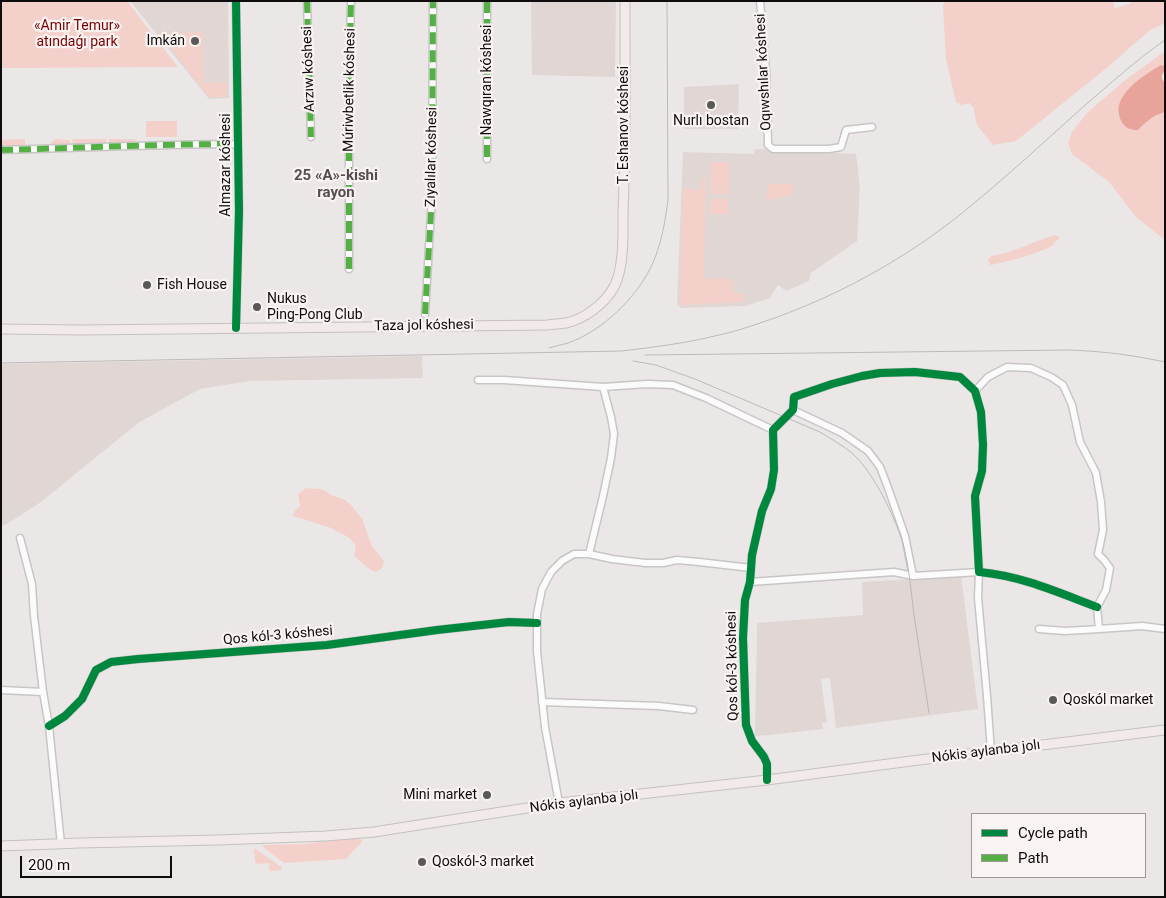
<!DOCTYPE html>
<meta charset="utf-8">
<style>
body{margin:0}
#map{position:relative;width:1166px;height:898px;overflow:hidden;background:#ebe7e6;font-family:Roboto,sans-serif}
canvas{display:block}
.frame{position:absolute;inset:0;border:2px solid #0e0c0c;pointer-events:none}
.legend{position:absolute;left:971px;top:813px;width:175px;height:65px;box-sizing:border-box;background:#f9f3f2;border:1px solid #9b9796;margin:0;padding:6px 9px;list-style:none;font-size:15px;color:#0e0c0c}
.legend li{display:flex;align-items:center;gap:10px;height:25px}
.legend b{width:25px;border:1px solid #9b9796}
.scale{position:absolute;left:20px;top:856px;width:152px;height:22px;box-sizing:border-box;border:2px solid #0e0c0c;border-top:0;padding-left:6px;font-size:15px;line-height:18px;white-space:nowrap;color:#0e0c0c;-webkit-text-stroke:4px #f9f3f2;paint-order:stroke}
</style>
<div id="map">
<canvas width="1166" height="898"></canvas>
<div class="frame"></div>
<ul class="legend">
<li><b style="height:6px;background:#00873e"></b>Cycle path</li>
<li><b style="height:6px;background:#54b044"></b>Path</li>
</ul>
<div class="scale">200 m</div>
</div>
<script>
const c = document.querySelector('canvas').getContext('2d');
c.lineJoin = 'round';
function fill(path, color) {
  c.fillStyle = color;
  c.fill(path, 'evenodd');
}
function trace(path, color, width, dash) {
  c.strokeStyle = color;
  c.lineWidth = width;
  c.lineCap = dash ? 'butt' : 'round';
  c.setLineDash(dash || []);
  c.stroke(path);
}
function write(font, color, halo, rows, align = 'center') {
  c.font = font + ' Roboto,sans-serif';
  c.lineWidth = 4.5;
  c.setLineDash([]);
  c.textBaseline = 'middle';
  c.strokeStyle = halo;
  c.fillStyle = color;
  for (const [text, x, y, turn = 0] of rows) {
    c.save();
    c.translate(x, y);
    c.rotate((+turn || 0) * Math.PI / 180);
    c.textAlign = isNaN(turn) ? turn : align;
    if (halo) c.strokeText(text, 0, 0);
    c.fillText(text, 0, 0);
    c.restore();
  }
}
fill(new Path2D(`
 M130,1H228L229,98L209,99Z
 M531,1H616L615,77L532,75Z
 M739,84L738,129H684V87Z
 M755,149L856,154L860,187L857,241L811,273L809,281L786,291L778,285L770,298L745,306L681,308L677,304L683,152L754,154Z
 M422,356L423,378L250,381L200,389L138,423L41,502L7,524L1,526V364Z
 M961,576L978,709L836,728L830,678L821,679L827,723H822L823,729L769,735L755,736L757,623L863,615L862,582Z`), '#e0d7d5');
fill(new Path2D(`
 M1,1H127L178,67L1,68Z
 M945,1H1113L1115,8L1129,4L1133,1H1165V23L1149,31L1109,66L1016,141L993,145L977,125L973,107L969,103L962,105L956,102L946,59L943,6Z
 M203,32V83L227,82V97H209L158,33Z
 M1165,51V66L1161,65L1118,115C1123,125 1125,129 1137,130C1143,125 1150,118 1157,115C1160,114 1162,113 1165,112V240L1136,217L1109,182L1072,154L1068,143L1072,132L1087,113L1124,81Z
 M146,121H177V137H146Z
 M25,139V146H1V140Z
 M55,139L70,140V145H49Z
 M72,139H106V144H73Z
 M109,139H134L138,142L109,144Z
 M710,162H729V194H711Z
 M702,178H706L704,278L732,279L734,292L743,294L744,302L681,305L680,304L683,188L700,190Z
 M768,184H793V195L766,200Z
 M710,199H728L729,214H710Z
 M1055,235L1059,237V240L1055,241C1055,242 1054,244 1053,245C1047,251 1000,264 990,265L988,260L991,256C1014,253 1033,241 1055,235Z
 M306,488L320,489L326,491L331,495L345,500L351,505L362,519L372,546L384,561L382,568L376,572C368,570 360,561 354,555L356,546L350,538L331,528L293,516L295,510L300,506L298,494Z
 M359,838L362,840V842L346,859L284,863L263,847L264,845L304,844Z
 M254,849H256L281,867L282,870L270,871L269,863L257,864L255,862Z`), '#f4d0ca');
fill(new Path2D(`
 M1161,65L1165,66V71C1161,75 1161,78 1164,82L1165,81V112C1162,113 1160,114 1157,115C1150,118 1143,125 1138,130C1130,130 1125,128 1121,121C1109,96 1143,76 1161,65Z`), '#e8a39a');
const minor = new Path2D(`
 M307,1L311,137
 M487,1V159
 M760,1L766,71L768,145L773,149H829L841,147L846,130L872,127
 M1,150C80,148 159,144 238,144
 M349,269V78L351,1
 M425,314L432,196L433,1
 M236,328L239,211L236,1
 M478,380H504L603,387L647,384L673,385L706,398L773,430
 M975,391L988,377L1007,367L1031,368L1051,377L1063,385L1072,405L1080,442L1096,473L1101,502L1103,530L1098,554L1104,560L1110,568L1106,590L1097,607L1099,629
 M793,410L842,433L868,451L880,467L887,485L905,536L913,576
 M773,430L793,410L794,397L832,384L862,376L880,373L915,372L960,377L975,391L981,412L983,445L982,471L975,496L979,572C1022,576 1057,592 1097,607
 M20,538L32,584L34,616L43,692L49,726L61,844
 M589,554L603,496L611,458L614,434L611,417L603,387
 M750,582L894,572L913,576L979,572L978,598L987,696L991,751
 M1039,629L1065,631L1099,629L1142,626L1165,629
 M1,690L43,692
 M542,702L659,706L693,710
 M49,726L65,716L82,699L96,670L111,662L138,659L327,645L437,630L509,622L537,623
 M767,780V764L764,757L752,741L746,725L743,638L745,600L750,582L752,555L762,511L771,489L774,470L773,430
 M559,803L545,727L537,651V614L542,589L551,572L562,561L574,554H589L612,559L645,563H663L677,560L699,562L751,568`);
const major = new Path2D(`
 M1,329L81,330L547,325C553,324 559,324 566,323C585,319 606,303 615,285C624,266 623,234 623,213C626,143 625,72 625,1
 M1,846L80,843L218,840L326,836L374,832L559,803L767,780L911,761L1165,730`);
trace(minor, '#c8c5c5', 9);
trace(major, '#c3c1c1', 11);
trace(minor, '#fcfbfb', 6);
trace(major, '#f1eae9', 9);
trace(new Path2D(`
 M549,348C555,346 562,345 568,343C602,331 635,299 651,267C661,246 665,223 668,200L667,1
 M645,355L1068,350C1101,351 1133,355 1165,362
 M633,361L656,365L695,379L820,432C831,439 842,445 852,453C874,473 894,515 903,543C909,566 911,591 914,615C919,647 924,680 929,713
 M1,363L622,351C655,347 687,343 719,335C734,332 748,327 763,322C834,298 902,261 961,214C1003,180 1043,143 1083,107C1110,84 1136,60 1165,40`), '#bbb9b9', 1);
trace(new Path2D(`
 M307,1L311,137
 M487,1V159
 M1,150C80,148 159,144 238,144
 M349,269V78L351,1
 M425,314L432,196L433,1`), '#54b044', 6, [12, 6]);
trace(new Path2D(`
 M236,328L239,211L236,1
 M49,726L65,716L82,699L96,670L111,662L138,659L327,645L437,630L509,622L537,623
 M767,780V764L764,757L752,741L746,725L743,638L745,600L750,582L752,555L762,511L771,489L774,470L773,430L793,410L794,397L832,384L862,376L880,373L915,372L960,377L975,391L981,412L983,445L982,471L975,496L979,572C1022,576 1057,592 1097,607`), '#00873e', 8);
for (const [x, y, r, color] of [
 [195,41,5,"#5b5958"],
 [711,105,5,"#5b5958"],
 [147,285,5,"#5b5958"],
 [257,307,5,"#5b5958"],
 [1053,700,5,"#5b5958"],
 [487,795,5,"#5b5958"],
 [422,862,5,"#5b5958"]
]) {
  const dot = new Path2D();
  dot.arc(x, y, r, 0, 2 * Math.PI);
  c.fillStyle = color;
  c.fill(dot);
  trace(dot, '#f9f3f2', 2);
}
write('14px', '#790001', '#f9f3f2', [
 ["«Amir Temur»",77,26],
 ["atındaǵı park",77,42]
]);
write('14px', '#0e0c0c', '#f9f3f2', [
 ["Imkán",185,41,"right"],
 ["Nurlı bostan",711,121,"center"],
 ["Fish House",157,285],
 ["Nukus",267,299],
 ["Ping-Pong Club",267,315],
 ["Qoskól market",1063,700],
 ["Mini market",477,795,"right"],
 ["Qoskól-3 market",432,862]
], 'left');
write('14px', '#0e0c0c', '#f9f3f2', [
 ["Arzıw kóshesi",309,69,-92],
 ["Oqıwshılar kóshesi",764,72,-93],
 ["Nawqıran kóshesi",487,80,-90],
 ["Múriwbetlik kóshesi",350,90,-89],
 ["T. Eshanov kóshesi",624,125,-90],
 ["Zıyalılar kóshesi",432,157,-89],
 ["Almazar kóshesi",226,165,-90],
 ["Taza jol kóshesi",424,326,-1],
 ["Qos kól-3 kóshesi",278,636,-5],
 ["Qos kól-3 kóshesi",733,666,-91],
 ["Nókis aylanba jolı",986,752,-7],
 ["Nókis aylanba jolı",584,802,-7]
]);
write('bold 15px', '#544f4e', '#f9f3f2', [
 ["25 «A»-kishi",336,176],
 ["rayon",336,193]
]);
</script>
